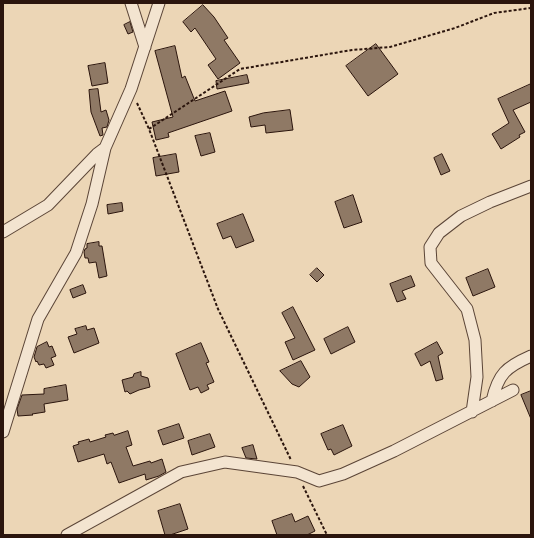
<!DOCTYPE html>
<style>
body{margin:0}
#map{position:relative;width:534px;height:538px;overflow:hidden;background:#ecd6b6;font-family:"Old Standard TT",serif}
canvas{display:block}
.frame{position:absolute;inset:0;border:4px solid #2b150d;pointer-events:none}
</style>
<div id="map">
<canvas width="534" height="538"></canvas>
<div class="frame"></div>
</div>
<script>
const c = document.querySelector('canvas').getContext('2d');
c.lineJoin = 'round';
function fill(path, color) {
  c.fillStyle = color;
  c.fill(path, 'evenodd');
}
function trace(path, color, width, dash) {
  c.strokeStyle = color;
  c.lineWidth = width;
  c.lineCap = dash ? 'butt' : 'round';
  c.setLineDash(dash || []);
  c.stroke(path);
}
const building = new Path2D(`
 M203,5L214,17L228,38L224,40L240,63L218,79L208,65L216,59L195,28L191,32L183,22Z
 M130,22L133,32L128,34L124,25Z
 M376,44L398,74L368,96L346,66Z
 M175,46L182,78L185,76L195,101L225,91L232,111L168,133L169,137L156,140L152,122L173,117L155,51Z
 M105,63L108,83L92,86L88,66Z
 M247,75L249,83L217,89L216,81Z
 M531,84V102L513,110L525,132L519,135L520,137L501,149L492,134L509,123L498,99Z
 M98,89L101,112L106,110L109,120L107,127L102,128L103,135L100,136L91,112L89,90Z
 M290,110L293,130L266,133L265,125L251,127L249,117L263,113Z
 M210,133L215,152L201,156L195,136Z
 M176,154L179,172L156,176L153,158Z
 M442,154L450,171L441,175L434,158Z
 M353,195L362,222L344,228L335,202Z
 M122,203L123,211L108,214L107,205Z
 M243,214L254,241L236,248L231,236L223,239L217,224Z
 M99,242V246H102L107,276L99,278L96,262L89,263L88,258H85L84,252L85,249L87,248V244Z
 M317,268L324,275L317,282L310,275Z
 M488,269L495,287L473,296L466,278Z
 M411,276L415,286L402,291L406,299L397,302L390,284Z
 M83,285L86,293L73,298L70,290Z
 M293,307L315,350L293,360L285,342L295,338L282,313Z
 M86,326L87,330L94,328L99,343L74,353L68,337L77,334L75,329Z
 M348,327L355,342L331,354L324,339Z
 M47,342L49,347L52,346L56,356L51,358L54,365L46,368L44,364L39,365L37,361L36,362L34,357L37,347Z
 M437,342L443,353L438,356L443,379L436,381L430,361L421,366L415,354Z
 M201,343L209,362L206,363L214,382L207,385L209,389L201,393L198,387L190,390L176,354Z
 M301,361L310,377L299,387L292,384L280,371Z
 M141,372V376L148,378L150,387L139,390L130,394L127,391L125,392L122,380L133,377L134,374Z
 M66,385L68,400L44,404L45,412L32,414L33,415L18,416L17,409L22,395L44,394V389Z
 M531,391V419L521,395Z
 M179,424L184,438L163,445L158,431Z
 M343,425L352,446L334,455L331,449L328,450L321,434Z
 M128,431L132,445L126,447L133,466L150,461L151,463L162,459L166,472L159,476L146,480L145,474L119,483L111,462L107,464L104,454L78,462L73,446L79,444L78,442L89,439L90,442L106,437L105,435L113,433L114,435Z
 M210,434L215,447L192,455L188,441Z
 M253,445L257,459L246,458L242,448Z
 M180,504L188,529L170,535H165L158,511Z
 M292,514L295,522L308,516L315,531L307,535H277L272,521Z`);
fill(building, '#8f7965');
trace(building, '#2b150d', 1);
const street = new Path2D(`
 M131,3L145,47
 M3,232L48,205L97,154L105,148L131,89L159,3
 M492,401C498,374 506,367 531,356
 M472,412L477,377L475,340L467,309L431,263L430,247L439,233L461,216L490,202L531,186
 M3,432L38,319L76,253L92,204L105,148
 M67,535L181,472L225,462L297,472L319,481L343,474L394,451L513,390`);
trace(street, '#5b4537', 13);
trace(new Path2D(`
 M137,103L149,129L218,309L291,460
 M149,129L240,69L352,50L390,47L455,28L494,13L531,8
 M303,486L327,535`), '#2b150d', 2, [3, 2]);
trace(street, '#f3e4d0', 11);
</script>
